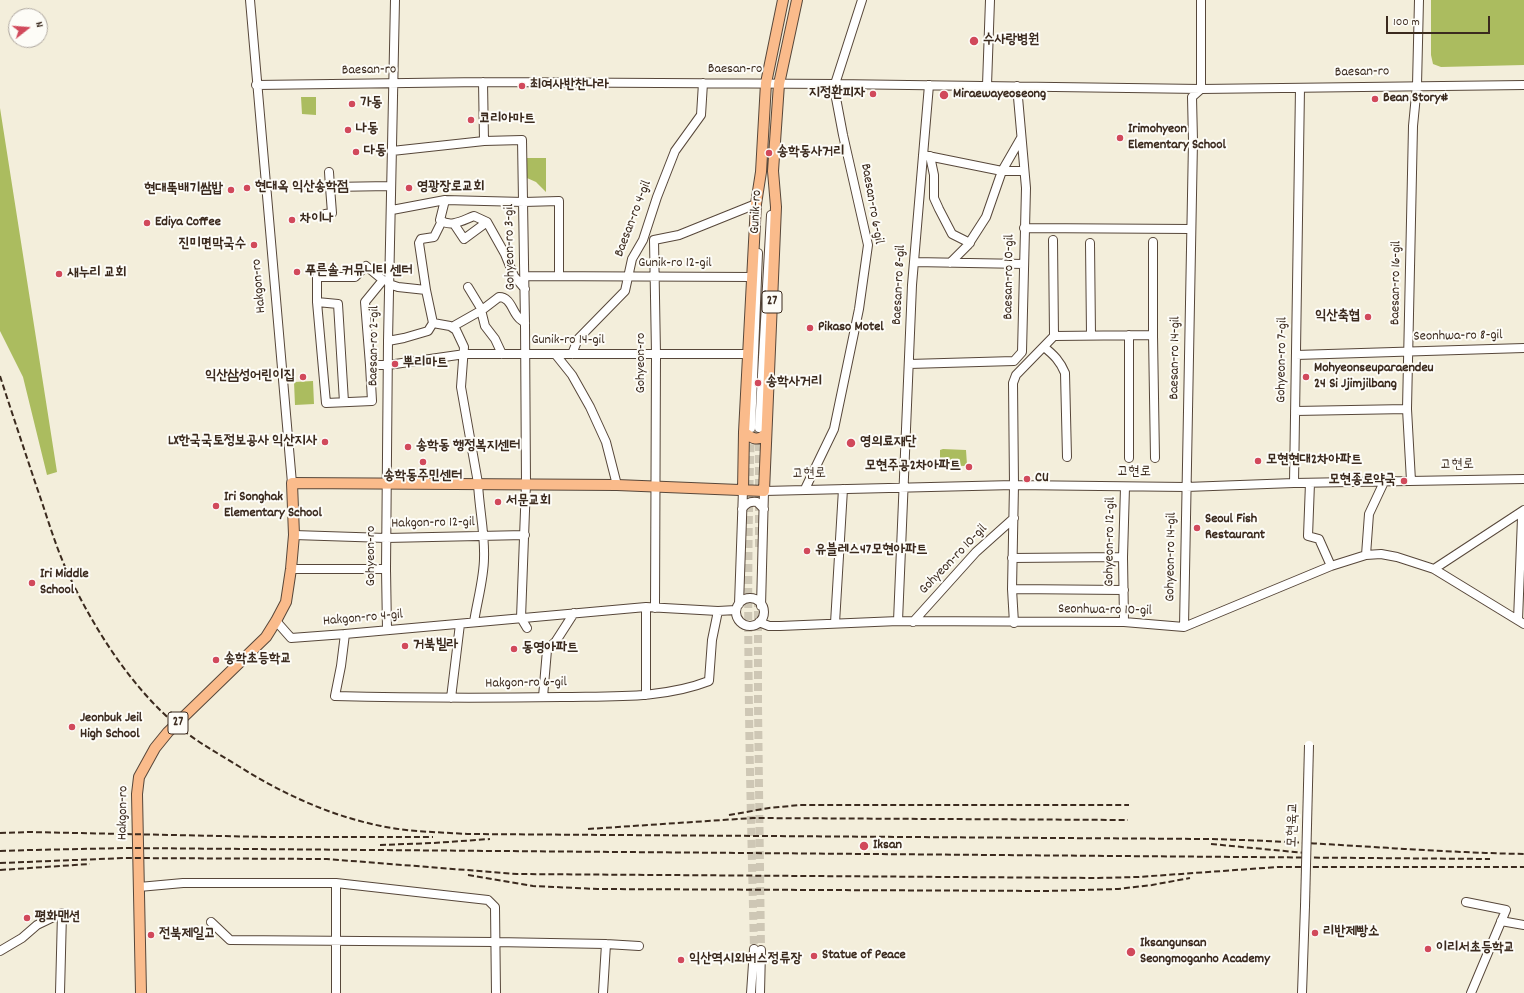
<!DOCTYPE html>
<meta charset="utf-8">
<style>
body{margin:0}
#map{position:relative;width:1524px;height:993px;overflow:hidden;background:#f3eedb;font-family:Dekko,sans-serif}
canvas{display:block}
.north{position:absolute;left:8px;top:8px;width:40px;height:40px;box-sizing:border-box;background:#fdfcf7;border:1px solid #afa8a0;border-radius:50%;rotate:73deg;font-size:11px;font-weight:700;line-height:16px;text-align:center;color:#3b2a1e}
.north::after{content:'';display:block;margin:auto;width:14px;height:18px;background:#d1495b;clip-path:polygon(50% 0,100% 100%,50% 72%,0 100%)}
.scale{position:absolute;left:1386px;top:16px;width:104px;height:18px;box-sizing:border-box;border:2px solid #3b2a1e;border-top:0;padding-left:5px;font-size:12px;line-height:14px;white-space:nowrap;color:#3b2a1e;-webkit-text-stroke:3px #fdfcf7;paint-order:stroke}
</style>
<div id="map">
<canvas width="1524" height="993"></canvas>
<div class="north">N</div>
<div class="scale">100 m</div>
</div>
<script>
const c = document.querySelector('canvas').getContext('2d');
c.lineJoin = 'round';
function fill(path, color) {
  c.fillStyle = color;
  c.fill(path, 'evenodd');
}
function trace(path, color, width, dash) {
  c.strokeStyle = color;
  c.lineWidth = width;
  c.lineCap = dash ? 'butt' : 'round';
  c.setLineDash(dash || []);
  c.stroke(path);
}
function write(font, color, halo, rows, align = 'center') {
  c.font = font + ' Dekko,"Poor Story",sans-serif';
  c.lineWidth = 4;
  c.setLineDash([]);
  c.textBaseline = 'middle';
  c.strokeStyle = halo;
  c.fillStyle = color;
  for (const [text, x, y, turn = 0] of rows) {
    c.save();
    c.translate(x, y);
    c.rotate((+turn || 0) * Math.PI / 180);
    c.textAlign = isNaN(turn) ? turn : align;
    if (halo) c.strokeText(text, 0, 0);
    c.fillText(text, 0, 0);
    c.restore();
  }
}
fill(new Path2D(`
 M1431,0H1524V65L1441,67L1433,64L1431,55Z
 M301,97H316V115L302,114Z
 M0,108L57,472L47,475L23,377L0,331Z
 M527,158H546V192L536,182L527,178Z
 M313,381L314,404L295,405L294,382Z
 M943,449L966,450L967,465L965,466L941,465L940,463V450Z`), '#abbc5f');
trace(new Path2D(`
 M751,432C745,605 750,777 754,949
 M759,547V428
 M758,599V706L761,950`), '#cec7b5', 8, [8, 4]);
const minor = new Path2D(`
 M250,0L292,483
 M483,82L484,141
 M256,85L483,82L835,84L1201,89L1524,85
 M987,85L990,0
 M392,151L484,141L522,140L525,323L526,484L521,618L527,628
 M923,155L1002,171H1024
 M930,156L934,175V198L939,209L952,234L970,243
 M329,172L330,187L391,186
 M445,200L440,220C451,228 463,220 474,216L487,222L505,254L514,276L525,289
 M392,210L445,200L524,202L559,201V276
 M325,214L332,213L330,187
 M454,224L464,239L487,222
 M1024,228L1191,229
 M1090,243L1091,335
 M914,262L1024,264
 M950,263L968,245L986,217L1002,171L1021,138
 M525,276L753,277
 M389,284L398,287L426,290L433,323L450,326L456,330L464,347L461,387L478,483C479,508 485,533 484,558C484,578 477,602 474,622
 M468,287L482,310
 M426,290L419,243L421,239L434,237L442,221
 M317,302L338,304L344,402
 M479,312L482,314L485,326L495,339L502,354
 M452,327L482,310L499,297C510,297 512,310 518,317C520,320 523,321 525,323
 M1153,335L1155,458
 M1054,336L1153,335V242
 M388,341L404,338L428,331L433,323
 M1044,347C1054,355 1060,361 1065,373L1067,457
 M572,354L578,339L625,291L632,259L643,240L657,197L675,151L701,115L703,83
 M556,355L572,375L590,407L606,442L617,485
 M1296,355L1524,348
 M909,364L1014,361L1022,352L1026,188L1017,86
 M370,365L372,401L326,403L317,302V277H355L366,266L383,280L365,302L370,365H388L465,354H748
 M1295,411L1407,409
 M751,428L758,253
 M759,428L771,215
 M1129,458V335
 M1411,481L1407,409L1413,126L1417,85L1419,0
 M1294,483L1300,88
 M1310,483L1308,536L1319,539L1331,566
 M805,489L834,429L859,309L868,245L843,135L836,98L835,84L862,0
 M742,509C746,503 750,501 757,502L764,509
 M294,535L386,538L525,535
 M1366,555L1369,514L1384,482
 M1012,558L1123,557
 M291,569H386
 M1434,569L1524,510
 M1012,589L1124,590
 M736 612a14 14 0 1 1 28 0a14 14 0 1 1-28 0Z
 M739,604L743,490
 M761,606L764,491L1014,485L1186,487L1294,483L1524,479
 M646,607V695
 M655,608L656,354L654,240L679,235L756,204
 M1518,620L1522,518H1524
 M276,621L291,638L345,634L646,607L718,611L736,610
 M898,621L912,285L929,85
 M759,622L769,626H780L898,621L1124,622L1184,627L1331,566L1366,555L1381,554L1397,557L1434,569L1524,624
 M913,622L976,552L1014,518
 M1124,622L1123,557L1125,487
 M835,623L843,489
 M1014,623L1012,589L1014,485L1013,383L1016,375L1054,336L1053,240
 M1184,627L1193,141L1192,97L1201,89V0
 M387,630L386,569L388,341L395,0
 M345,634L341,666L335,696C411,698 486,698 562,697C611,696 663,699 709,681L712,640L718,611
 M543,697L547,650L556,641L574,613
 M451,698L460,624
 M336,883V993
 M139,887L183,883H336L488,900L495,907L496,993
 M1466,902L1506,910L1471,993
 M1501,921L1524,925
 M211,922L230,940L495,942L606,944L639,946
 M0,951L22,938L37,925L62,913L60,993
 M603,993L606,944
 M751,993L754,949
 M760,993L761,950
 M1302,993L1305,906`);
const major = new Path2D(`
 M744,432C752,439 759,442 766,433
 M743,490L744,432L756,204L761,172L766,83L783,0
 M141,993L137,794L139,777L155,748L168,732L266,637L276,621L286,602L291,569L294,535L292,483L617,485L764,491L776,207L773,171L779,84L797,0`);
trace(minor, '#57473a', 10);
trace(major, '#57473a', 12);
trace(minor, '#fff', 8);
trace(major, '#fabb8b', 10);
trace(new Path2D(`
 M0,376C12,413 24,449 36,485C46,513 54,542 66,569C92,626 131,688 180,728C199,743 219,754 240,767C283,794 331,816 381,826C409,832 438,832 467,834L1206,839C1312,841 1418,852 1524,854
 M729,815L769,808L800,805H1129
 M588,829L753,818L1128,820
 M0,833L29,832L269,837H433
 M1211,844L1305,853
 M380,845L434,843L490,839
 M0,851L30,850L126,848L1490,859
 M0,863L125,858L327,859L517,874L1098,878L1138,877L1278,867H1524
 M0,870L90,864
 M468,875L533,886L598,889L1045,891L1118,889L1152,885L1190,878`), '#3b2a1e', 2, [6, 3]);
const minorBridge = new Path2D(`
 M1305,906L1309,745`);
trace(minorBridge, '#57473a', 10, []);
trace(minorBridge, '#fff', 8);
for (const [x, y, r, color] of [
 [974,41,5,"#d1495b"],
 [522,86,4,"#d1495b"],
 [873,94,4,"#d1495b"],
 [944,95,5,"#d1495b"],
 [1375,99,4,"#d1495b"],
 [352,104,4,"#d1495b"],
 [471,120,4,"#d1495b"],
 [348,130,4,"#d1495b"],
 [1120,138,4,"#d1495b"],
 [356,152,4,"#d1495b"],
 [769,153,4,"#d1495b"],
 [247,188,4,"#d1495b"],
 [409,188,4,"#d1495b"],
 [231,190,4,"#d1495b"],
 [292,220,4,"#d1495b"],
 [147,223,4,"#d1495b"],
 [254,245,4,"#d1495b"],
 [297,272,4,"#d1495b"],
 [59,274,4,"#d1495b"],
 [1368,317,4,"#d1495b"],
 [810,328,4,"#d1495b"],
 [395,364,4,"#d1495b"],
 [303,377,4,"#d1495b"],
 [1306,377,4,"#d1495b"],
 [758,383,4,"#d1495b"],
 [325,442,4,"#d1495b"],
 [851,443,5,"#d1495b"],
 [408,447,4,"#d1495b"],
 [1258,461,4,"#d1495b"],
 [423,462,4,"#d1495b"],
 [969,467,4,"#d1495b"],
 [1027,479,4,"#d1495b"],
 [1404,481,4,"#d1495b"],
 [498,502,4,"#d1495b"],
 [216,506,4,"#d1495b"],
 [1197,528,4,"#d1495b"],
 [807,551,4,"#d1495b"],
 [32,583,4,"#d1495b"],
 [405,646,4,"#d1495b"],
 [514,649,4,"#d1495b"],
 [216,660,4,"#d1495b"],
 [72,727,4,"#d1495b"],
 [864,846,5,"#d1495b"],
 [27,918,4,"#d1495b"],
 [1315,933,4,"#d1495b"],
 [151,935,4,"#d1495b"],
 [1428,949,4,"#d1495b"],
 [1131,952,5,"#d1495b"],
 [814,956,4,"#d1495b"],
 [681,960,4,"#d1495b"]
]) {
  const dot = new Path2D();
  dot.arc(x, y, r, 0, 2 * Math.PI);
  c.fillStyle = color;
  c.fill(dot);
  trace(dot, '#fdfcf7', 1.5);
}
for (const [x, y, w] of [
 [772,302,20],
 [178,723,20]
]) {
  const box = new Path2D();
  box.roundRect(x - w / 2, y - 11, w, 22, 3);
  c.fillStyle = '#fdfcf7';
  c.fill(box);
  trace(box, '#3b2a1e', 1);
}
write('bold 13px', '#3b2a1e', null, [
 ["27",772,302],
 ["27",178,723]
]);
write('bold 14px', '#3b2a1e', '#fdfcf7', [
 ["수사랑병원",983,41],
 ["최여사반찬나라",530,86],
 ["지정환피자",865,94,"right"],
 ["Miraewayeoseong",953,95],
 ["Bean Story#",1383,99],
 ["가동",360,104],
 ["코리아마트",479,120],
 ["나동",356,130],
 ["Irimohyeon",1128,130],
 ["Elementary School",1128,146],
 ["다동",364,152],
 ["송학동사거리",777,153],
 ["현대옥 익산송학점",255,188],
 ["영광장로교회",417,188],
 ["현대뚝배기쌈밥",223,190,"right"],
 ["차이나",300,220],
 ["Ediya Coffee",155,223],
 ["진미면막국수",246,245,"right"],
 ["푸른솔 커뮤니티 센터",305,272],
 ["새누리 교회",67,274],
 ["익산축협",1360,317,"right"],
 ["Pikaso Motel",818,328],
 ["뿌리마트",403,364],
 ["Mohyeonseuparaendeu",1314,369],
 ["24 Si Jjimjilbang",1314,385],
 ["익산삼성어린이집",295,377,"right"],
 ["송학사거리",766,383],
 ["LX한국국토정보공사 익산지사",317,442,"right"],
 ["영의료재단",860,443],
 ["송학동 행정복지센터",416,447],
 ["모현현대2차아파트",1266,461],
 ["모현주공2차아파트",961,467,"right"],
 ["송학동주민센터",423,477,"center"],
 ["CU",1035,479],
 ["모현종로약국",1396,481,"right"],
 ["Iri Songhak",224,498],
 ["Elementary School",224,514],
 ["서문교회",506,502],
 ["Seoul Fish",1205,520],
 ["Restaurant",1205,536],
 ["유블레스47모현아파트",815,551],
 ["Iri Middle",40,575],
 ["School",40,591],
 ["거북빌라",413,646],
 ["동영아파트",522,649],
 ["송학초등학교",224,660],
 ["Jeonbuk Jeil",80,719],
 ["High School",80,735],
 ["Iksan",873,846],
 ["평화맨션",35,918],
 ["리반제빵소",1323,933],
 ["전북제일고",159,935],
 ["Iksangunsan",1140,944],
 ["Seongmoganho Academy",1140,960],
 ["이리서초등학교",1436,949],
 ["Statue of Peace",822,956],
 ["익산역시외버스정류장",689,960]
], 'left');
write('14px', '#3b2a1e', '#fdfcf7', [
 ["Baesan-ro",735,70],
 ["Baesan-ro",369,71,-1],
 ["Baesan-ro",1362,73,-1],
 ["Baesan-ro 6-gil",871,204,80],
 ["Gunik-ro",757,212,-87],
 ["Baesan-ro 4-gil",634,219,-69],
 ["Gohyeon-ro 3-gil",511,247,-91],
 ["Gunik-ro 12-gil",675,264],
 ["Baesan-ro 10-gil",1010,277,-89],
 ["Baesan-ro 16-gil",1397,283,-89],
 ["Baesan-ro 8-gil",900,285,-87],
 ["Hakgon-ro",260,286,-95],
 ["Seonhwa-ro 8-gil",1458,337,-1],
 ["Gunik-ro 14-gil",568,341],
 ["Baesan-ro 2-gil",375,346,-89],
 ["Baesan-ro 14-gil",1176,358,-89],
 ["Gohyeon-ro 7-gil",1283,360,-89],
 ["Gohyeon-ro",642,363,-90],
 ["고현로",1457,466,-1],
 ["고현로",1134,473],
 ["고현로",809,475,-1],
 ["Hakgon-ro 12-gil",433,524,-1],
 ["Gohyeon-ro 12-gil",1111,542,-89],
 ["Gohyeon-ro",372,556,-90],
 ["Gohyeon-ro 14-gil",1172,557,-89],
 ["Gohyeon-ro 10-gil",954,560,-46],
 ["Seonhwa-ro 10-gil",1105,611,1],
 ["Hakgon-ro 4-gil",363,619,-5],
 ["Hakgon-ro 6-gil",526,684,-1],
 ["Hakgon-ro",124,813,-89],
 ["모현육교",1294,825,-88]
]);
</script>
